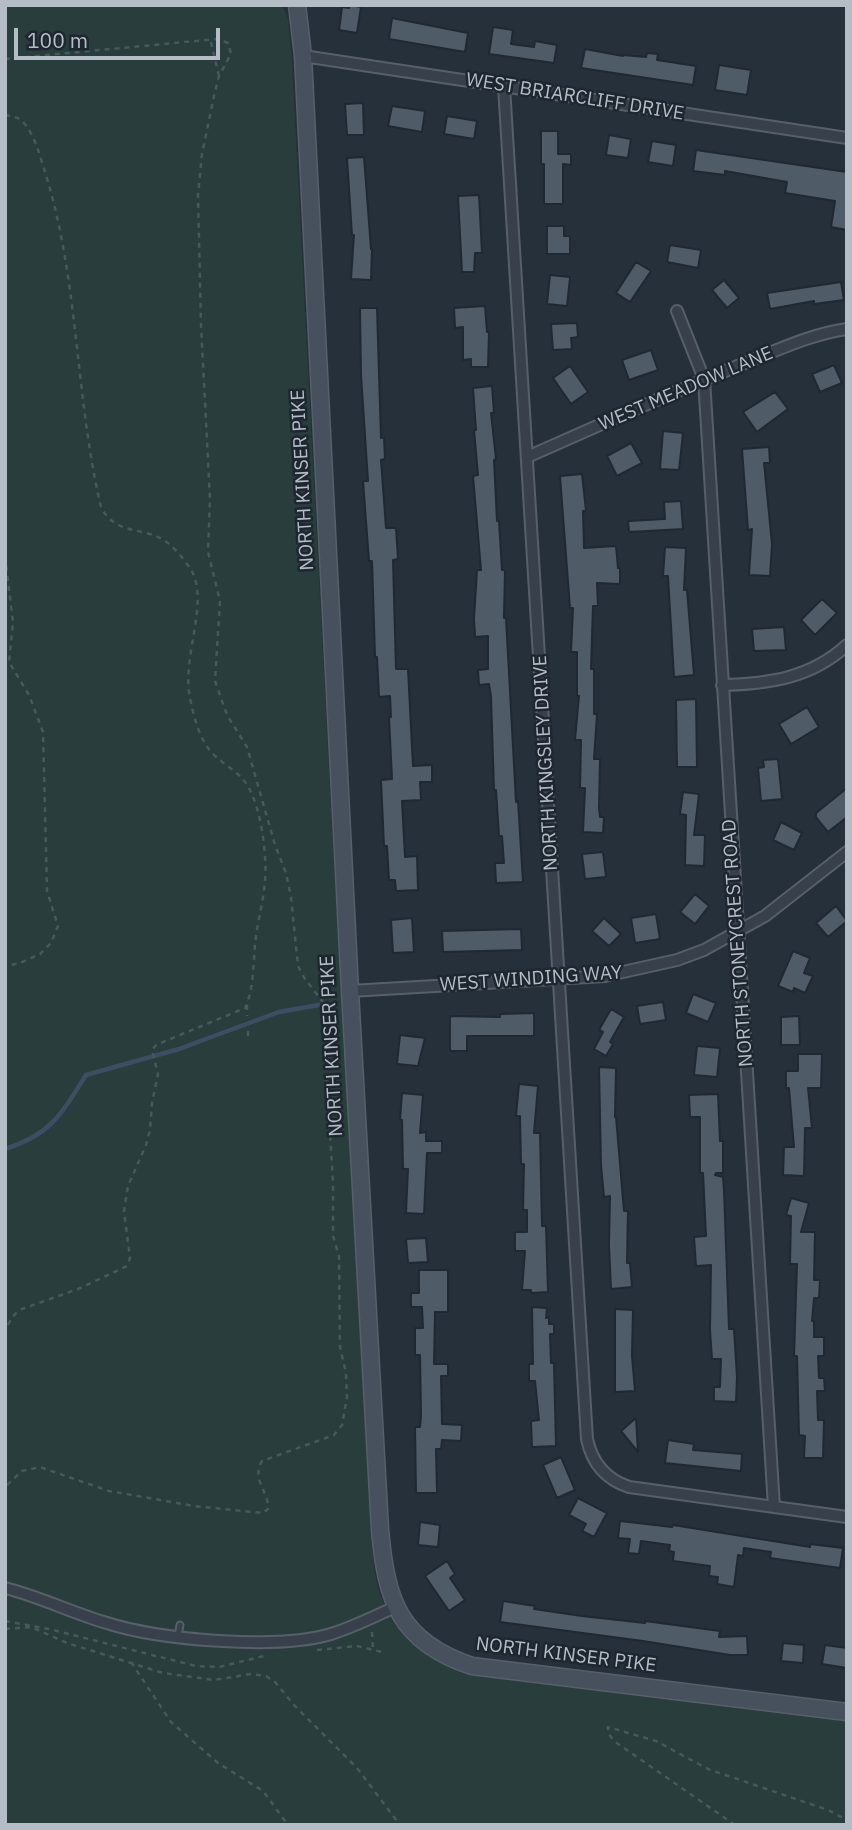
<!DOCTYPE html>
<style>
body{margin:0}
#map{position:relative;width:852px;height:1830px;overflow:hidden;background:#25303a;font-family:"IBM Plex Sans",sans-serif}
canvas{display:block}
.frame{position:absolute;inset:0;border:7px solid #b4bcc6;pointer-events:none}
.scale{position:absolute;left:14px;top:28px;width:206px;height:32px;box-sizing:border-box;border:4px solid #b4bcc6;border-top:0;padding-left:9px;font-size:21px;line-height:24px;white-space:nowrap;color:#b4bcc6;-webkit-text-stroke:5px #1e2630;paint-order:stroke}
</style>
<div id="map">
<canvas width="852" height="1830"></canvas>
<div class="frame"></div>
<div class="scale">100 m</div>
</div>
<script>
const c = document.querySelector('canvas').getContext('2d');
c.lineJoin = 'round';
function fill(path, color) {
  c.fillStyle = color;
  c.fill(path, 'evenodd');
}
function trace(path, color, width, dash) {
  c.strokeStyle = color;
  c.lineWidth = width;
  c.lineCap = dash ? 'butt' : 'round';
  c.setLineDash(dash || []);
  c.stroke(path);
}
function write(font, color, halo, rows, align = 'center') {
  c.font = font + ' "IBM Plex Sans",sans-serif';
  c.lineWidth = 5;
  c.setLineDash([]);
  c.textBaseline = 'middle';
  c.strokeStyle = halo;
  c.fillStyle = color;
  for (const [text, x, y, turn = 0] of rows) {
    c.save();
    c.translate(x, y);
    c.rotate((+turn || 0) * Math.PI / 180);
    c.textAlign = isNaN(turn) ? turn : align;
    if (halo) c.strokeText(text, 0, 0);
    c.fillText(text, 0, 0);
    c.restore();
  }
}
fill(new Path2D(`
 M5,5H282L288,19L292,61L334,866L374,1568C376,1576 377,1586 380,1594C395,1640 443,1674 491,1674L754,1706L847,1721V1825H5Z`), '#283d3c');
trace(new Path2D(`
 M5,1149C51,1135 62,1113 86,1075L179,1049L279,1012L319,1005`), '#3c4f62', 4.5);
const building = new Path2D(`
 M350,5L361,7L357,33L339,30L342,7L349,8Z
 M392,18L468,33L465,52L389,39Z
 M493,27L513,30L511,44L534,47L535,41L557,45L554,63L489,54Z
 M585,49L623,56V55L646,57L647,53L658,54L657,60L696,66L693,85L581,68Z
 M719,65L751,70L747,95L715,90Z
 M363,103L364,135H347L345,104Z
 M392,106L425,111L422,132L388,126Z
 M447,116L477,121L474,139L444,134Z
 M541,131H558V154H571V165L563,164V204H544V164H541Z
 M609,135L631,139L628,158L606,155Z
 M652,141L676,145L673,166L648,162Z
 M696,150L847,172V230L831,227L835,201L785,193L787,182L725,171V175L693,171Z
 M364,157L371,249H372L371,280L351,279L354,235H352L347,158Z
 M479,195L482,253H475L474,272H462L458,196Z
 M547,226H564V236H570V254H547Z
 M670,245L701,250L698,268L667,262Z
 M636,262L651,271L630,302L616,293Z
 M550,275L570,277L567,306L547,304Z
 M724,280L739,298L727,308L712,290Z
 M841,282L844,300L814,304V301L770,309L767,293Z
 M485,306L487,332H489L488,367H471V359L463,360V327L455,328L454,308Z
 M360,308H377L381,438L384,437L385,459L381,460L386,528H396L398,559L393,560L396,669H408L413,766L432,765V782H420L421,800L402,801L405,857L417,856L418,890L396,891L395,880H389L387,846H384L381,780L392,779L389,717H391L390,696L379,697L377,657H375L372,561H369L363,481H368L361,375Z
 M577,323L578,337L571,338L572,349L553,350L551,324Z
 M651,350L658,370L629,380L622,360Z
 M834,365L842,383L820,392L812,374Z
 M570,366L588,392L571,404L553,378Z
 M492,386L494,413H491L496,459L494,460L497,521H499L502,570H505L504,618H506L516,802L518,801L523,882L496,883L495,863H504L502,836H499L496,790H494L491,697L489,684L479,685L478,670L488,669V636L475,637L474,619L477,570H481L473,476L478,475L474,430H476L473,388Z
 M775,392L788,409L757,432L743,412Z
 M663,431L683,433L679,470L660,469Z
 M631,443L642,463L617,476L607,456Z
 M769,447L770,463H764L772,544L770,576L749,575L752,529L748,530L742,449Z
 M582,474L586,511H583L584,548L616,546L618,568H620V584L597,583L598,606H593L591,669H594V714H597L594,759H600L599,808L600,817H604L603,833L583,832L585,788H580L581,740H575L579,696H577V652H571L573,608H570L560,476Z
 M681,501L683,529L629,532L628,521L665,519L664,502Z
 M665,547L686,548L684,590H687L694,675L674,677L668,576H663Z
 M822,599L837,613L815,635L801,620Z
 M784,627L786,650L754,651L752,629Z
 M696,699L697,767H677L676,700Z
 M807,707L819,727L791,744L779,724Z
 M778,759L782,799L761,801L758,768L764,767L763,760Z
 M847,788V817L828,832L816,817V813Z
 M683,792L699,794L694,835H705L704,866L685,865L686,815L680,814Z
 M781,822L802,833L794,850L773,840Z
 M603,852L606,877L585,879L582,854Z
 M695,894L709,906L695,924L680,912Z
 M836,906L847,921L828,937L816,923Z
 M656,914L660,939L635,943L631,918Z
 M412,918L414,952L393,953L391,920Z
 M604,918L621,934L609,946L592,931Z
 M521,929L522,950L443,952L442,931Z
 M793,951L810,958L804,973L813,976L805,993L794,988L793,992L778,986Z
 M693,994L716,1003L708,1022L686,1013Z
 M663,1002L666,1020L640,1024L637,1006Z
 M611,1009L624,1017L610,1042L613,1044L606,1056L594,1049L603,1032L599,1030Z
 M534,1013V1036H467V1051H450V1016L500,1017V1014Z
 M799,1016L800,1045H781V1017Z
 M400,1035L425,1038L418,1066L397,1064Z
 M697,1046L720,1048L717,1077L694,1075Z
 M798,1054H822L821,1088H808L812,1128H805L804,1176L783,1175L784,1147H794L789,1088H786V1071H798Z
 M599,1067L616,1068L615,1117H616L624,1211H628L627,1263H630L632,1287L611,1289L609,1245L610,1196L604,1197L601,1165Z
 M519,1084L538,1086L534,1133H540L542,1226H546L548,1292L531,1293V1290H522L525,1251H515V1232H527V1210H523L524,1164H521L520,1116H516Z
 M402,1093L423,1095L420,1133L426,1132V1141H442V1153H427L424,1214L406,1213L408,1169H403L402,1120H400Z
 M718,1094L720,1141H723V1173H716L715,1175L723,1177L724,1190L729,1329H734L737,1377L736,1402L714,1401V1387H720L721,1359H712L710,1330L711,1265L696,1266L694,1237L706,1236L703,1173H700V1117H690L689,1095Z
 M791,1198L809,1203L801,1232H815L814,1280H820L819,1298H814L812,1321H814V1337H824V1356H818L819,1378H824L825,1391H817L818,1420H824L823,1458H804L805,1436L799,1435L797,1356H794L797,1264H790L791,1216L786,1215Z
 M426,1238L428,1262L408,1263L406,1239Z
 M419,1270H448V1312H435L434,1364H448V1376H441L442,1424L462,1425L461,1441L442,1440L441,1449H436L437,1493H416L415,1427H420L421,1416L420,1355H415V1328H423L422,1307H411V1293H419Z
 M532,1307L547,1308L546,1318L549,1317V1324H554V1334H550L551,1363H554L556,1446L532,1447L531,1421L539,1420L535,1381H529V1364H533Z
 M615,1309L633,1310L632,1356L635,1391L615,1392Z
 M636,1418L638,1452L621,1431Z
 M668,1440L694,1444L693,1450L742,1454L741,1471L665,1463Z
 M561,1457L575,1490L557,1498L543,1465Z
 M578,1498L607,1513L594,1537L582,1531L586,1524L569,1515Z
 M620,1521L672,1527L673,1525L810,1547V1544L843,1548L840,1568L770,1558L771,1552L744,1548L743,1556L738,1555L734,1587L717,1584L718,1577L709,1576L710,1566L673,1561L674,1552L669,1551L670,1545L641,1541L639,1554L628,1553L630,1539L618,1538Z
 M420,1522L440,1525L438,1547L418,1545Z
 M447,1561L455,1574L450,1578L465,1600L449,1611L425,1576Z
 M503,1601L535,1606L534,1609L582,1616L645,1623V1621L720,1631L719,1637L747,1636L748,1655H730L643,1641L500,1622Z
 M783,1643L804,1645L803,1663L781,1661Z
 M825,1645L847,1648V1668L822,1664Z`);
fill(building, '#505b68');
trace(building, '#202832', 2);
const lane = new Path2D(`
 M178,1636L180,1625`);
const street = new Path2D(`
 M303,56L847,138
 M504,86L587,1439C592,1463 605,1479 629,1487L847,1517
 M677,311L704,379L774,1507
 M527,457C600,425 672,392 745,363C778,350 811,334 847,329
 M722,685C769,684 811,678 847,645
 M350,991L605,976L677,960L704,950L765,916L847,852
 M5,1588C41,1597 72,1613 107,1623C159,1640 278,1650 331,1634C353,1627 374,1617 395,1607`);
const secondary = new Path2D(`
 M297,5L303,56L350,991L380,1529C386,1600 399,1642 472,1666L847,1712`);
trace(lane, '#575f69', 9);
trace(street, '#575f69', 14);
trace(secondary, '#575f69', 19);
trace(new Path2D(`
 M211,42L219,76
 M5,59L217,39L228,43L231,54L219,76L214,96L202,154L198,195L201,325L210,499L208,552L220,601L215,681L227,715L247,747L275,845L286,873L291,897L298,966L305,979L326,1006L331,1018V1039L326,1067L333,1183V1236L339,1256L340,1347L346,1373L347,1397L342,1425L334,1435L262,1461C251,1480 269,1491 268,1509L263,1513L194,1506L109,1491L40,1467L22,1471L5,1487
 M5,115C12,116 19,117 24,123C35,136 40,156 45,172C79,280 75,397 101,507C115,534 138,527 160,538C171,543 183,558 190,568C211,600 181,657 190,698C194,718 200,742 215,756C227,767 241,773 249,788C262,813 267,855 265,882C263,903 257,924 255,945C253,965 254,989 245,1008L156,1045L152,1050L158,1074L152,1103L150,1130L146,1145L128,1186L124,1211L130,1258L127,1266L78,1289L22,1309L15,1314L5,1329
 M5,556L13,622L9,662L29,695L43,732L47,891L58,926L51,943L40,954L20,963L5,966
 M247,1005V1016
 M248,1031V1037
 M5,1621L49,1629L196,1666L219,1667L268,1655
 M5,1629L31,1627L67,1643L163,1673L214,1680L251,1674L266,1676L275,1682L294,1705L357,1768L400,1825
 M372,1632L373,1650
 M317,1650L357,1646L382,1652
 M131,1662L171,1722L218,1763L263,1791L288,1825
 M735,1825L614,1741L608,1733V1727L656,1741L708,1769L828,1810L847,1820`), '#47595b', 2.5, [5, 5]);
trace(lane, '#38414b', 5);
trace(street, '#38414b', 10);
trace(secondary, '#47515d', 16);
write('19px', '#b4bcc6', '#1e2630', [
 ["WEST BRIARCLIFF DRIVE",575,97,9],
 ["WEST MEADOW LANE",686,389,-23],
 ["NORTH KINSER PIKE",303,480,-93],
 ["NORTH KINGSLEY DRIVE",546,763,-93],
 ["NORTH STONEYCREST ROAD",738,943,-94],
 ["WEST WINDING WAY",531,979,-4],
 ["NORTH KINSER PIKE",332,1046,-93],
 ["NORTH KINSER PIKE",566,1655,7]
]);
</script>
